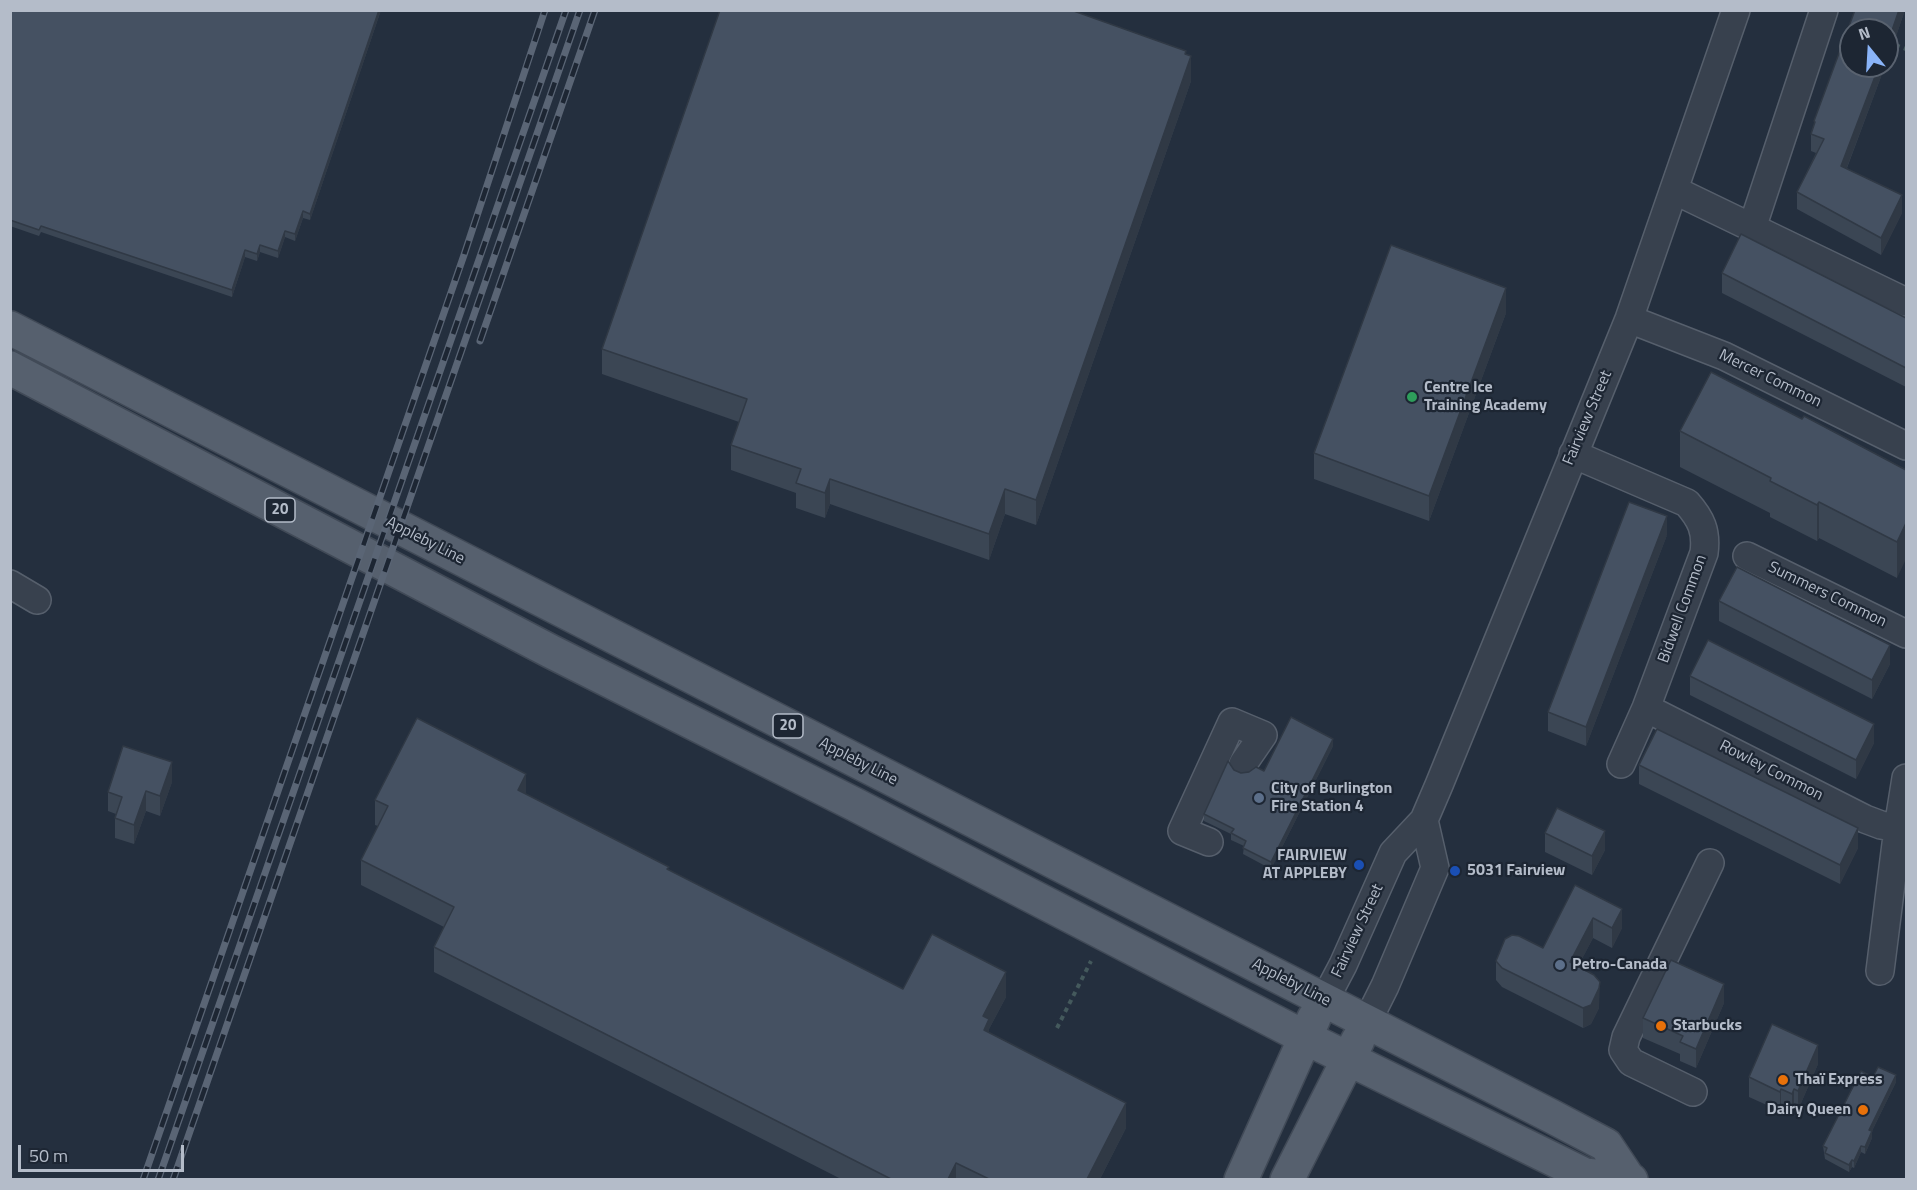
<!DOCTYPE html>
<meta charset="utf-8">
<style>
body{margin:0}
#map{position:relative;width:1917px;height:1190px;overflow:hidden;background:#242f3e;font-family:"Titillium Web",sans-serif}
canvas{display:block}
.frame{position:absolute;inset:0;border:12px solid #b4bcc9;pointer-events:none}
.north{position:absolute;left:1839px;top:18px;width:60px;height:60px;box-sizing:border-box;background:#1d2633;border:2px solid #59626f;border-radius:50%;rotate:342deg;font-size:16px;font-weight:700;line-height:24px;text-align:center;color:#b4bcc9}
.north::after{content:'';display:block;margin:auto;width:21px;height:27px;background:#8ab4f8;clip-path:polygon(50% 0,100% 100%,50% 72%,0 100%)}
.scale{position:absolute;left:18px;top:1145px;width:166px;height:27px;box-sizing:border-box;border:3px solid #b4bcc9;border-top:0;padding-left:8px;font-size:18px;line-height:21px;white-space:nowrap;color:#b4bcc9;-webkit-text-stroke:4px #1d2633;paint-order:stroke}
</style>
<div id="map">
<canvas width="1917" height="1190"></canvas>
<div class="frame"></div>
<div class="north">N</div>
<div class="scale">50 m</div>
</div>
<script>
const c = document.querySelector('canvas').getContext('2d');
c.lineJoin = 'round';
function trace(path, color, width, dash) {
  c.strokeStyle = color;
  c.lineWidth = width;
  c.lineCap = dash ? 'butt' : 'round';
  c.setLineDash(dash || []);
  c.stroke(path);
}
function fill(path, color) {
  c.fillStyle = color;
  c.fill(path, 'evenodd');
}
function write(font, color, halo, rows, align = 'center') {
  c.font = font + ' "Titillium Web",sans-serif';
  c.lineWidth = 4.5;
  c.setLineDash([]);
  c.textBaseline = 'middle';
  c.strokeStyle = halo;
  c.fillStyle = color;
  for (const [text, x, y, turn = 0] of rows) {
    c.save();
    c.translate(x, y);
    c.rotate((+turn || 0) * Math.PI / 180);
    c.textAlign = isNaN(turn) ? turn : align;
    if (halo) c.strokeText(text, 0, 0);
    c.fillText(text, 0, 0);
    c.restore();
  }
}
const minor = new Path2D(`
 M1674,190L1906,302
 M1752,228L1824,10
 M1629,319L1724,356L1906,446
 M1573,454L1687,503C1701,519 1707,531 1704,553L1646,708L1621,764
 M1747,556L1906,634
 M10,584L37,600
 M1646,708L1865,819L1881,825L1898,828
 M1209,842L1182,831L1232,722L1263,735L1243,764
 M1880,971L1898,828L1906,778
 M1324,1001L1343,965L1393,853L1424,820L1439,785L1629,319L1736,10
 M1367,1022L1385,986L1435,868L1424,820
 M1693,1092L1631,1062L1623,1050L1626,1037L1710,863`);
const major = new Path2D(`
 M10,328L1551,1116L1606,1145L1628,1178
 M10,368L550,651L854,804L1304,1037L1585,1175L1631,1180
 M1241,1180L1314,1018
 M1287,1180L1358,1040`);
trace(minor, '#565f6c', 30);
trace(major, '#414a57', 36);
trace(new Path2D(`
 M1887,42L1906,49
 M1057,1028L1091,961`), '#44595c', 4, [4.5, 4.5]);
trace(minor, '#38414e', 27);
trace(major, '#56606e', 33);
const rail = new Path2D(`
 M480,341L595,10
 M143,1180L464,255L545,10
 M158,1180L566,10
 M173,1180L580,10`);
trace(rail, '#5a6575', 7);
trace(rail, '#1d2633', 4.5, [14]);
fill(new Path2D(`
 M10,10H381L310,220L303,218L295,241L285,237L278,258L260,252L257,261L245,257L232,297L41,232L39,236L10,226Z
 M1855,10H1905L1887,62V30L1885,66L1847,168L1902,213L1881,255L1797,209V192L1816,153L1811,151V134L1814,127V121Z
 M1186,54L1191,81L1036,525L1005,514L989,560L830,504L825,518L796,508V493L731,470V445L739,422L602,374V349Z
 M1722,273L1906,318V387L1722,293Z
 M1506,313L1429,521L1314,479V453Z
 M1680,431L1906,470L1897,578L1819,538L1817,541L1770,517V513L1680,467Z
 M1667,535L1586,746L1548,731V712Z
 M1719,601L1890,664L1872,699L1719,621Z
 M1690,676L1874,743L1856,779L1690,695Z
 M1333,746L1271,869L1243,854L1244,846L1231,840V834L1204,821V814L1234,770L1241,773L1264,771Z
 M1639,765L1858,848L1840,884L1639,784Z
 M172,782L160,816L146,811L134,844L115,838V818L116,814L108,811V792Z
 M526,794L669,870L903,989L1006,997L989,1029V1033L1126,1128L1100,1179H841L434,972V947L444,927L361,885V860L378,826L375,825V800Z
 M1545,833L1605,850L1592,875L1545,852Z
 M1575,885L1622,928L1612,948L1593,938L1578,966L1599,1008L1591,1024L1583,1028L1502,987L1496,980V961L1543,948Z
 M1906,958V983H1905V966Z
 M1724,1003L1696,1068L1680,1061V1054L1643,1038V1018Z
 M1818,1064L1798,1110L1794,1108L1792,1114L1781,1109L1780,1111L1749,1097V1077Z
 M1873,1077L1896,1082L1872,1131V1138L1865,1154L1861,1152L1854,1168L1852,1167L1849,1172L1825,1159L1823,1146Z`), '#3b4654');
fill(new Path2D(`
 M379,10H381L310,220V214Z
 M1899,10H1905L1887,62V45Z
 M1186,51V70L1191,56V81L1036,525V500Z
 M1879,66H1885L1841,183V166Z
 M1902,195V213L1881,255V238Z
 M303,211V218L295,241V234Z
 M285,231V237L278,258V251Z
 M260,245V252L257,261V254Z
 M245,250V257L232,297V290Z
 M1506,288V313L1429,521V496Z
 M830,479V504L825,518V493Z
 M1005,489V514L989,560V534Z
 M1819,502V538L1817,541V505Z
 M1667,516V535L1586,746V727Z
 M1906,523V559L1897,578V542Z
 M1890,645V664L1872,699V680Z
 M1874,724V743L1856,779V760Z
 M1333,739V746L1271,869V862Z
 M172,762V782L160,816V796Z
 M526,774V799L518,790Z
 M146,791V811L134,844V825Z
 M1858,828V848L1840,884V865Z
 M1605,831V850L1592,875V856Z
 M1622,909V928L1612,948V928Z
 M1593,918V938L1570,982V962Z
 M1006,972V997L989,1029V1044L984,1055L983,1016Z
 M1600,982L1599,1008L1591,1024L1583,1028V1008Z
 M1724,984V1003L1696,1068V1049Z
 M1818,1045V1064L1798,1110V1091Z
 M1896,1075V1082L1869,1137V1130Z
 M1781,1089V1109L1780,1111V1092Z
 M1794,1089V1108L1792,1114V1094Z
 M1126,1103V1128L1100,1179H1087Z
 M1872,1131V1138L1865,1154V1147Z
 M1861,1146V1152L1854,1168V1161Z
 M1852,1160V1167L1849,1172V1165Z
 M956,1163V1179H948Z`), '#303945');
const building = new Path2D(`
 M10,10H379L310,214L303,211L295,234L285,231L278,251L260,245L257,254L245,250L232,290L41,226L39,230L10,220Z
 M720,10H1071L1186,51L1185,54L1191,56L1036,500L1005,489L989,534L830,479L825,493L796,483L801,469L731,445L747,399L602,349Z
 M1855,10H1899L1887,45V30H1851V66H1879L1841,166L1902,195L1881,238L1797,192L1824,139L1811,134L1815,122L1814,121Z
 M1741,234L1906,318V368L1722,273Z
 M1391,245L1506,288L1429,496L1314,453Z
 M1711,372L1802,419L1804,416L1906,470V523L1897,542L1819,502L1817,505L1770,481L1771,478L1680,431Z
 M1629,502L1667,516L1586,727L1548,712Z
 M1737,567L1890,645L1872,680L1719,601Z
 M1708,640L1874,724L1856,760L1690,676Z
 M1291,717L1333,739L1271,862L1243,848L1246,841L1231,833L1234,829L1204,814L1228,761L1234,770L1241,773L1249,772L1256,767L1264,771Z
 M417,718L526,774L518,790L669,867L667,869L903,989L932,934L1006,972L983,1016L989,1019L984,1030L1126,1103L1087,1179H989L956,1163L948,1179H891L434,947L454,907L361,860L388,806L375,800Z
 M1657,729L1858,828L1840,865L1639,765Z
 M123,746L172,762L160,796L146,791L134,825L115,818L122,797L108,792Z
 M1557,808L1605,831L1592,856L1545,833Z
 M1575,885L1622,909L1612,928L1593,918L1570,962L1594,975L1600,982L1599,988L1591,1005L1583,1008L1502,968L1496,961L1505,939L1512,935L1519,936L1543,948Z
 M1671,960L1724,984L1696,1049L1680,1042L1683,1036L1643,1018Z
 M1772,1024L1818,1045L1798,1091L1794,1089L1792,1094L1781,1089L1780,1092L1749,1077Z
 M1878,1067L1896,1075L1869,1130L1872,1131L1865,1147L1861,1146L1854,1161L1852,1160L1849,1165L1825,1153L1827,1148L1823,1146L1861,1071L1873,1077Z`);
fill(building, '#455162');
trace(building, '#303945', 1.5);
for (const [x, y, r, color] of [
 [1412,397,6,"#2e9e5b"],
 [1259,798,6,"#5c6f8a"],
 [1359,865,6,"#1a4fb4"],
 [1455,871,6,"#1a4fb4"],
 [1560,965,6,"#5c6f8a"],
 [1661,1026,6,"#e8710a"],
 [1783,1080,6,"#e8710a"],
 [1863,1110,6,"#e8710a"]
]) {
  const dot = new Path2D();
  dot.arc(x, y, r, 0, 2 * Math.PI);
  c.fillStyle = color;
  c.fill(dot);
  trace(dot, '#1d2633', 2);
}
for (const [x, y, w] of [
 [280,510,30],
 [788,726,30]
]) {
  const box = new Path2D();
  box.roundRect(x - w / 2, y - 12, w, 24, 4.5);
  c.fillStyle = '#1d2633';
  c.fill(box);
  trace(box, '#b4bcc9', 1.5);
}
write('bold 15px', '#b4bcc9', null, [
 ["20",280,510],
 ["20",788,726]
]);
write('16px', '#b4bcc9', '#1d2633', [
 ["Mercer Common",1770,379,26],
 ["Fairview Street",1588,418,-67],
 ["Appleby Line",425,541,27],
 ["Summers Common",1827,595,26],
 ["Bidwell Common",1683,609,-70],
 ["Appleby Line",858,762,27],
 ["Rowley Common",1771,771,27],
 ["Fairview Street",1358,931,-65],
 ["Appleby Line",1291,983,27]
]);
write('bold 16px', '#b4bcc9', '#1d2633', [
 ["Centre Ice",1424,388],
 ["Training Academy",1424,406],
 ["City of Burlington",1271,789],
 ["Fire Station 4",1271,807],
 ["FAIRVIEW",1347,856,"right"],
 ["AT APPLEBY",1347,874,"right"],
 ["5031 Fairview",1467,871],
 ["Petro-Canada",1572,965],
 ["Starbucks",1673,1026],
 ["Thaï Express",1795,1080],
 ["Dairy Queen",1851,1110,"right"]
], 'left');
</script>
